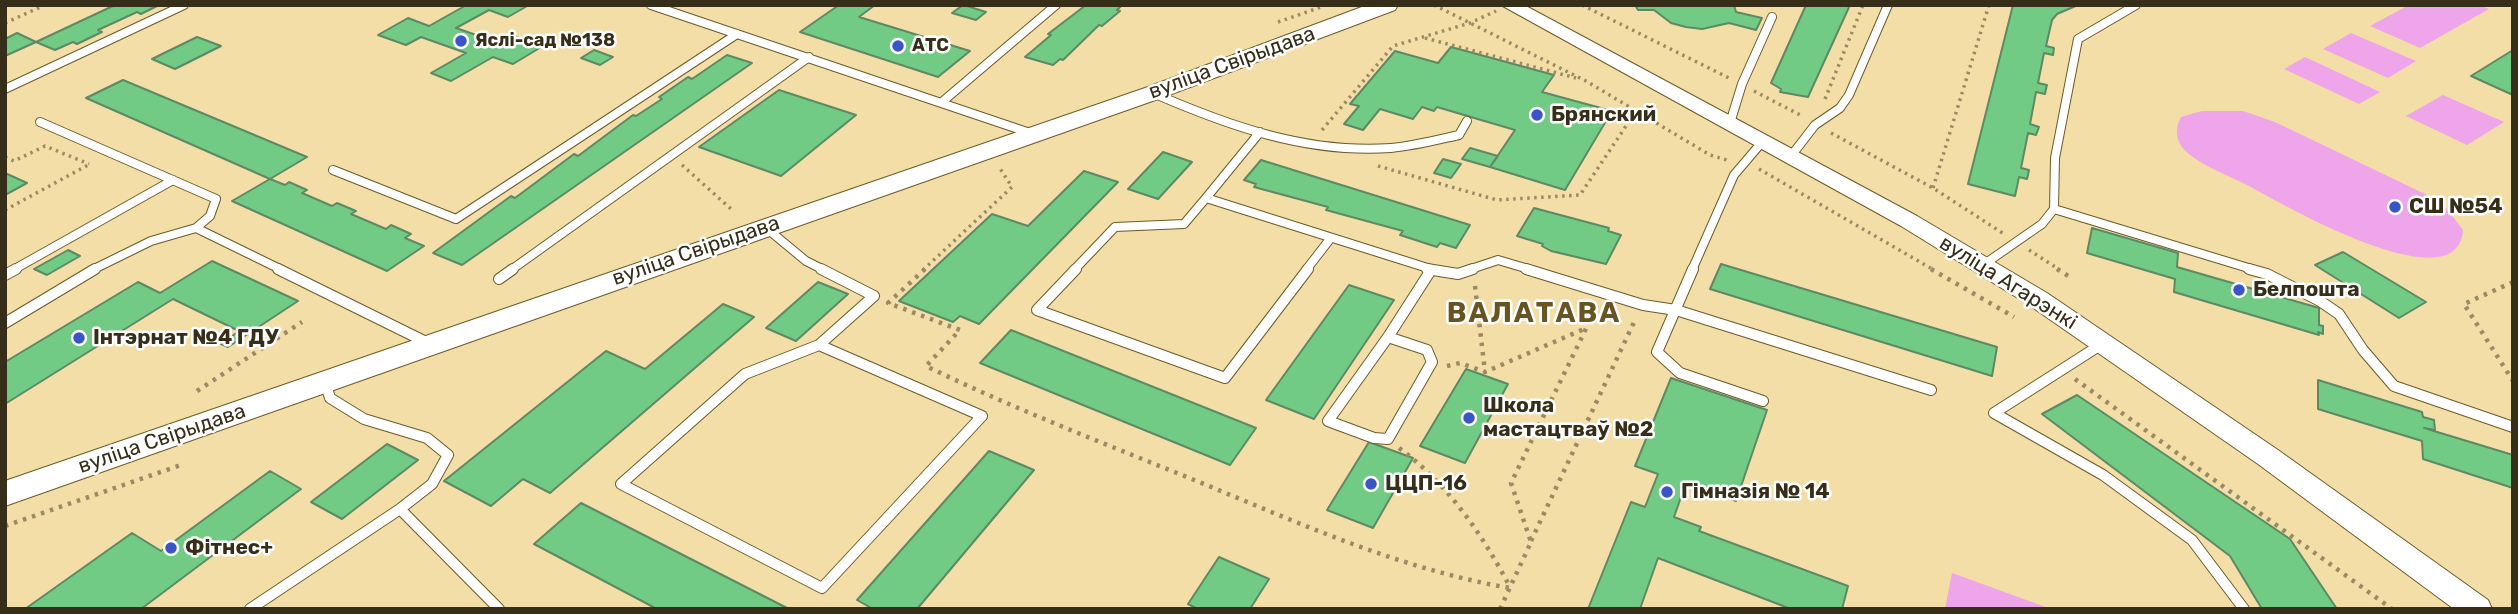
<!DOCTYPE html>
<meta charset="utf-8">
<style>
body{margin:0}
#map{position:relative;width:2518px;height:614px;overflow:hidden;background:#f3dea8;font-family:Rubik,sans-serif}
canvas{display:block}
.frame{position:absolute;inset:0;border:7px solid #362e19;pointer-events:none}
</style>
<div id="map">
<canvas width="2518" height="614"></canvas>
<div class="frame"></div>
</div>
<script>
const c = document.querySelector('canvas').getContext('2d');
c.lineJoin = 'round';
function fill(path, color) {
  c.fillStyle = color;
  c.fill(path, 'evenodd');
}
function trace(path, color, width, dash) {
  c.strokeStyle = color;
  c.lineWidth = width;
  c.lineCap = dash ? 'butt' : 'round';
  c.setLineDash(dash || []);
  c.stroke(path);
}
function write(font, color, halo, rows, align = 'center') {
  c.font = font + ' Rubik,sans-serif';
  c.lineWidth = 5;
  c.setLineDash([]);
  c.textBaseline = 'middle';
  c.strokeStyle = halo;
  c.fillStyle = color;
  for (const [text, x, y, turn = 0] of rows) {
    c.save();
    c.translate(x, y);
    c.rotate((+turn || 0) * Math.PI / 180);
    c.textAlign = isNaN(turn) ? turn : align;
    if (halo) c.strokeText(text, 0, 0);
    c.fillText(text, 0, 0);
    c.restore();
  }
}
fill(new Path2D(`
 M2409,5H2479L2489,9L2420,48L2370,26Z
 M2351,33L2416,61L2388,78L2323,49Z
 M2305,57L2380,92L2359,104L2284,69Z
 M2443,95L2504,122L2467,145L2406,116Z
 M2202,111H2243L2275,122L2427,195L2446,208L2463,230C2458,306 2280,203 2251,187C2232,177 2206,168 2189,154C2176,144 2174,130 2181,117Z
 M1952,573L2051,609H1945Z`), '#eea5e9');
const building = new Path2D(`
 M115,5H159L141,14L137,12L98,30L102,32L77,44L73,42L55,50L36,42Z
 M457,5H529L508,17L489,10L456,28L502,44L516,37L543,46L513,64L493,57L451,81L431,73L466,53L421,37L406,45L378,35L408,18L429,26L463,7Z
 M839,5H875L859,17L970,51L938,77L800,32Z
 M963,5H964L986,12L976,20L952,13Z
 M1086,5H1122L1117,10L1120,11L1102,26L1099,25L1063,60L1060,59L1053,65L1025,57L1051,35L1048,34Z
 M1635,5H1734L1736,12L1762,18L1756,30L1729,23L1702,29L1686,27L1671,23L1654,10H1638Z
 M1806,5H1850L1808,97L1780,92L1781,89L1771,83Z
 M2013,5H2078L2057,14L2052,20L2046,46L2054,48L2053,55L2044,53L2038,83L2047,85L2046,89L2045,94L2036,92L2030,124L2039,127L2036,135L2028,133L2021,168L2029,170L2028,175L2027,179L2019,177L2015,196L1968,184Z
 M17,33L36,42L5,56V39Z
 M197,37L221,46L175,69L152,59Z
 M1451,47L1554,75L1542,92L1612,111L1565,190L1490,167L1515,130L1437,107L1434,111L1422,107L1413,119L1380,109L1363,130L1344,124L1359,106L1350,104L1395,51L1438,63Z
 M594,50L613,57L600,65L581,58Z
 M2513,50V95L2471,76Z
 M727,55L752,63L462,265L433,253L511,196L515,198L574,154L578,156L633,115L636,116L662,99L659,97L688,77L692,79Z
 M123,80L307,157L270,179L86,98Z
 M779,90L856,115L781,176L699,147Z
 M1470,148L1498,156L1490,167L1462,159Z
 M1163,152L1192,162L1158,199L1128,189Z
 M1443,159L1461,164L1451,178L1434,173Z
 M1261,160L1470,225L1456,248L1440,243L1437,247L1400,235L1403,231L1326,210L1328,207L1254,187L1256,184L1244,180Z
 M1084,171L1118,182L979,324L960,316L953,322L899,301L992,214L1028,226Z
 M5,173L27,183L5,195Z
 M270,179L285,185L289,182L307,190L302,193L332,206L337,203L356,211L351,214L386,229L391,225L411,234L405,238L424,246L387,271L232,201Z
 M1534,208L1609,228L1608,231L1621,235L1606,264L1551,251L1542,246L1543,244L1517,236Z
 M2092,228L2178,253L2177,267L2319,308V325L2323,326V334L2318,332L2319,335L2174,292L2175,279L2087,253Z
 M68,250L80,256L47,275L34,269Z
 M2343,252L2426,302L2399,318L2315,265Z
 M212,261L298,301L228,347L221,344L239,331L173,299L5,404V362L138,282L160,293Z
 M1721,264L1997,347L1992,376L1710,289Z
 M818,282L848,294L796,341L766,328Z
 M1349,285L1394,300L1314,419L1266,400Z
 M723,304L754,317L550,493L523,479L491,506L444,481L606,351L645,369Z
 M1011,330L1256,428L1230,465L980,363Z
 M1466,369L1508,384L1465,463L1420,446Z
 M1671,378L1767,410L1736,501L1686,483L1674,517L1701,527L1699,531L1848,586L1842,609H1791L1658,558L1640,609H1588L1631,502L1645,507L1658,474L1635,466Z
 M2318,380L2422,412L2423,417L2434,420L2435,430L2424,428L2513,455V488L2423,459L2422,441L2318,409Z
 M2077,395L2290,539L2337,609H2262L2230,556L2042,414Z
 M1369,442L1413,458L1373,528L1327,510Z
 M387,444L418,460L342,519L311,502Z
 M989,451L1034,470L917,609H873L857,600Z
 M270,471L301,489L141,609H25L132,533L161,551Z
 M581,503L789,609H657L534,544Z
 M1219,557L1269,579L1250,609H1198L1188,604Z`);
fill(building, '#72cb84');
trace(building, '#5e8965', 2);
const serviceFar1 = new Path2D(`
 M651,5L1033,134
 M5,89L184,5
 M1153,93C1229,126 1307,154 1391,148C1414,146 1437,140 1459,135L1467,121
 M942,102L1056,5
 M40,122L216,199L210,216L196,228
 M1730,123L1742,84L1772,17
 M1791,156L1815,125L1840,108L1849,95L1888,5
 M333,170L456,219L737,34
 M1206,198L1260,132
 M2054,209L2255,270
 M765,227L806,261L824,270
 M1983,265L2042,224L2054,209L2055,158L2078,39L2136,5
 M13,270L173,180
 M92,270L151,241L196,228L282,270
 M511,270L809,57
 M1074,270L1115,227L1184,224L1206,198L1434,270
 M1306,270L1330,239
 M1468,270L1498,260L1532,270
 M1692,270L1734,175L1763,141`);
const service = new Path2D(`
 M278,269L430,344
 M1076,269L1037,310L1225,378L1308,269
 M1427,269L1458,274L1473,269
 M1526,269L1643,305L1676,310L1931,390
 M1693,269L1657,352L1680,373L1763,401
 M2249,269L2267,274L2320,301L2339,314L2363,350L2394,386L2513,427
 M5,275L16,269
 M499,279L513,269
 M5,323L95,269
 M1388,337L1427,350L1432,362L1388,439L1374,438L1328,421Z
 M1388,337L1431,270
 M2102,344L1994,413L2103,475L2192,540L2244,609
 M819,345L982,416L822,588L621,484L745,374Z
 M819,345L874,296L821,269
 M400,509L499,609
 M250,609L400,509L432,484L448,455L427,438L364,419L330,398L325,382`);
const tertiary = new Path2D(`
 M1501,5H1524L1917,216L2047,293L2278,450L2488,600L2492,609H2454L2258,464L2029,305L1901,226Z`);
const secondary = new Path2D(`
 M1367,5H1398L1395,10L1161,98L5,506V481L1145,88Z`);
trace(serviceFar1, '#6d5a28', 10);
trace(service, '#6d5a28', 12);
trace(tertiary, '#6d5a28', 2);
trace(secondary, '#6d5a28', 2);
trace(new Path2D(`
 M1434,5L1586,81L1710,155L1727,160
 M1582,5L1731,79
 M1278,22L1324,6
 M5,23L45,5
 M1425,38L1576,78
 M1754,91L1802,116
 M1825,99L1863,5
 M1322,130L1393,46L1470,23L1496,11
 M1831,133L1933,188L2004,234
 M5,157L14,161L45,146L89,164
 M682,165L731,209
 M1378,166L1497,200L1580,195L1636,111
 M1759,169L1934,270
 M1933,188L1989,5
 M5,210L90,164
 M2029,250L2060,270
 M923,270L1012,187L999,167`), '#9a8b65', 3.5, [2.5, 4.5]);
trace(new Path2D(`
 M925,269L888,303L960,330L926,366C1016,410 1111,446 1204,484C1303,525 1404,570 1510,588
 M1931,269L2014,317
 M2057,269L2070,277
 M2513,282L2464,304L2513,381
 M1475,286L1485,372
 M1447,366L1460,363L1485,372L1584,329
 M2075,379L2392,609
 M197,391L302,322
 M1399,448C1448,484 1482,534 1510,587
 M5,526L181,465
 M1531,541L1636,318
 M1500,609L1531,542L1511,483L1597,306`), '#9a8b65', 4.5, [3.5, 6]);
trace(serviceFar1, '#fff', 8);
trace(service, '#fff', 10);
fill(tertiary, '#fff');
fill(secondary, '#fff');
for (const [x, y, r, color] of [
 [461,41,7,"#3a55c7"],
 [898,46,7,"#3a55c7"],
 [1537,115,7,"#3a55c7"],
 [2395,207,7,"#3a55c7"],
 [2239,290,7,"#3a55c7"],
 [79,338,7,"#3a55c7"],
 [1469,418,7,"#3a55c7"],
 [1371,484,7,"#3a55c7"],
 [1667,492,7,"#3a55c7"],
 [171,548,7,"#3a55c7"]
]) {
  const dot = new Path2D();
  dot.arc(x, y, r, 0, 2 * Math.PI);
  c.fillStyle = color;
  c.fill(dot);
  trace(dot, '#fff', 2.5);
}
write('bold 18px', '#362e19', '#fff', [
 ["Яслі-сад №138",475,41],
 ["АТС",912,46]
], 'left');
write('21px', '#362e19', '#fff', [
 ["вуліца Свірыдава",1232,63,-20],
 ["вуліца Свірыдава",696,251,-19],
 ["вуліца Агарэнкі",2008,283,32],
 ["вуліца Свірыдава",162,439,-19]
]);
write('bold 21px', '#362e19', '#fff', [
 ["Брянский",1551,115],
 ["СШ №54",2409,207],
 ["Белпошта",2253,290],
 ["Інтэрнат №4 ГДУ",93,338],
 ["Школа",1483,406],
 ["мастацтваў №2",1483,430],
 ["ЦЦП-16",1385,484],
 ["Гімназія № 14",1681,492],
 ["Фітнес+",185,548]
], 'left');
c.letterSpacing = '2px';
write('bold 28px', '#675422', '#fff', [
 ["ВАЛАТАВА",1534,314]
]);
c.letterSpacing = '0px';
</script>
